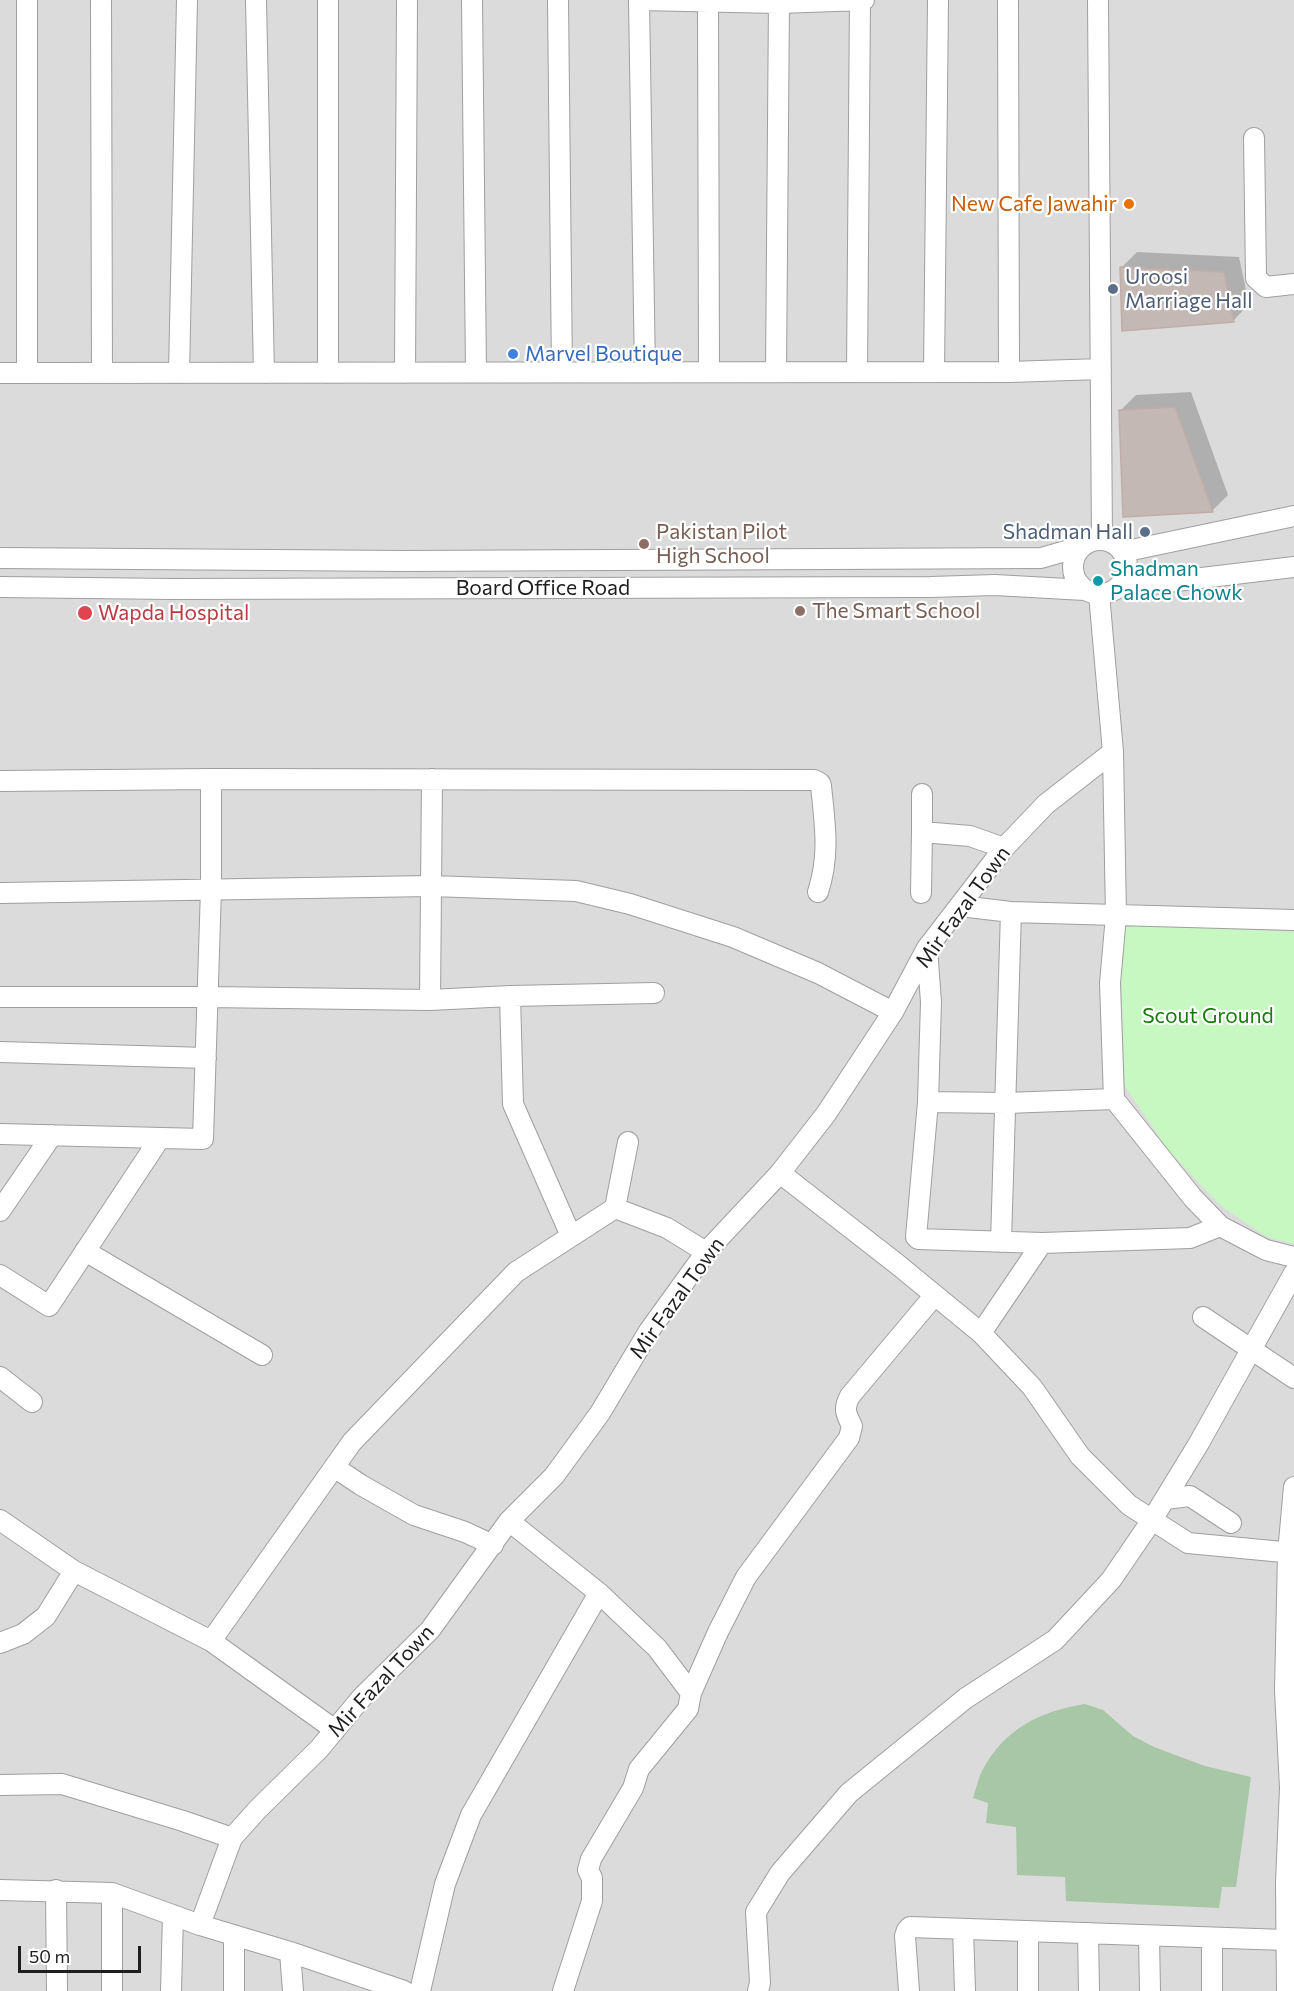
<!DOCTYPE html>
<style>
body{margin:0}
#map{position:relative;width:1294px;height:1991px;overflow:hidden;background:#efe9e4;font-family:Commissioner,sans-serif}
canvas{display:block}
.scale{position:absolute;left:18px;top:1946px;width:123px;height:27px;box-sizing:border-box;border:3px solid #1e1e1e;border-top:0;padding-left:8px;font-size:18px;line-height:21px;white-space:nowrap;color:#1e1e1e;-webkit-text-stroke:4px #fff;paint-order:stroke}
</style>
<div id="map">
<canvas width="1294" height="1991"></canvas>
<div class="scale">50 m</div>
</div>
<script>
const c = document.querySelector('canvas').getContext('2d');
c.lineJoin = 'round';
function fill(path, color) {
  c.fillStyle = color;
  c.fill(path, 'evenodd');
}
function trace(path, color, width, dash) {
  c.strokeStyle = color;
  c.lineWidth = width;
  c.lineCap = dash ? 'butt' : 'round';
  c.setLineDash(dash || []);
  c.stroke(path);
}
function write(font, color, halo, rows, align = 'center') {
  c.font = font + ' Commissioner,sans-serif';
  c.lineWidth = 4.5;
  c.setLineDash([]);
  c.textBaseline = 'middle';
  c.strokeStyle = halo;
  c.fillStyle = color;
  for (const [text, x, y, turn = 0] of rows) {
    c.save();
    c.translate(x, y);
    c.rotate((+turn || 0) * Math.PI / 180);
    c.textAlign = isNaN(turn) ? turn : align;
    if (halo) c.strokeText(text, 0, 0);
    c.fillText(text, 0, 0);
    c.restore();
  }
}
fill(new Path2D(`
 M0,0H1294V1991H0Z`), '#dcdbdb');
fill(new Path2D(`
 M1085,1704L1103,1710L1133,1736L1154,1747L1205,1766L1251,1777L1236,1887H1222L1219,1908L1066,1901L1065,1877L1017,1875L1016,1827L986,1823L988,1803L973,1798C976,1789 978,1779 982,1771C1004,1729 1040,1711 1085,1704Z`), '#a7c7a6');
fill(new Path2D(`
 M1119,924L1294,932V1244L1267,1237L1221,1206L1169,1151L1125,1086Z`), '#c8f8c2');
fill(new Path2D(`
 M1137,252L1239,257L1249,304L1234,320L1121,268Z
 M1191,392L1228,495L1212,511L1120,411L1136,395Z`), '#0003');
const building = new Path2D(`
 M1120,267L1224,272L1234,322L1122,331Z
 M1175,407L1213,512L1123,517L1119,410Z`);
fill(building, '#c3b8b4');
trace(building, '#c0ada7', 1.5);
const minor = new Path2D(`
 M27,0V373
 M101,0L102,373
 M256,0L264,373
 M328,0V373
 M472,0L476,372
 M558,0L562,372
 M639,0L645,372
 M639,0L779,3L864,0
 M708,0L709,372
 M1008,0L1009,372
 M1098,0L1102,540
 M1254,138L1256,278L1266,287L1294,284
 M776,372L779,0
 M857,372L860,0
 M934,372L938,0
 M0,373L1009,372L1101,369
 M179,373L187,0
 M405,373L407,0
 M1073 567a27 27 0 1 1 54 0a27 27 0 1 1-54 0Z
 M1122,552L1294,516
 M0,558L405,561L1041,558L1083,546
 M0,587L172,589L931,587L995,585L1085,590
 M1118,588L1294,567
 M1099,594L1113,752L1116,916L1110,983L1114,1099L1193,1198L1220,1226L1266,1250L1294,1257
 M432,779L430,1000L510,996L513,1104L571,1236
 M0,781L211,779L814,780L820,783L821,786C825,825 830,855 818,892
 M922,794V832
 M0,893L431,886L576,891L630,904L733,937L818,973L893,1012
 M921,893L922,832L970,836L1004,848
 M960,906L1011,912L1294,920
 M927,948L931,1002L928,1102L916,1237L918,1239L1042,1243L1190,1238L1220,1226
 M510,996L654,993
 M0,997H208L430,1000
 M0,1052L206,1058
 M928,1102L1006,1103L1114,1099
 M0,1134L203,1139L211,889V779
 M780,1173L897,1264L981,1333L1032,1387L1080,1456L1129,1505L1188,1543L1294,1553
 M615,1208L628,1142
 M0,1211L52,1135
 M1001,1242L1011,912
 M85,1251L262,1355
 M0,1275L49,1306L160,1138
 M1203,1317L1294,1378
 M981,1333L1042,1243
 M0,1377L32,1402
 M334,1467L361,1485L414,1515L465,1532L493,1545
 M1165,1499L1190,1496L1231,1523
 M0,1520L74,1571L211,1641L352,1442L516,1272L615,1208L667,1228L706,1252
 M509,1521L599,1593L657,1648L691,1693L718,1632L746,1577L849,1438L852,1426C846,1414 843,1409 850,1396L934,1296
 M211,1641L335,1730
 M0,1643L23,1634L46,1616L74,1571
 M0,1785L62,1784L183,1821L232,1838
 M0,1890L112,1893L200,1925L290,1952L404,1991
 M56,1890L57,1991
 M200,1925L232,1838L258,1809L319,1749L363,1696L430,1630L509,1521L554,1476L600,1413L649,1331L706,1252L780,1173L826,1114L893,1012L927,948L1004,848L1046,804L1113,752
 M963,1929L965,1991
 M1088,1933L1089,1991
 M1149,1936L1150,1991
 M290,1952L293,1991
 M112,1991V1893
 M171,1991L173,1915
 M234,1991V1936
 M420,1991L445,1884L471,1815L599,1593
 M563,1991L592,1901V1878L588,1870L591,1859L633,1788L639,1769L688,1709L691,1693
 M758,1991L760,1983L756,1912L780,1873L849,1793L966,1698L1055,1640L1111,1580L1152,1520L1199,1443L1294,1273
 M909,1991L905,1936L907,1930L910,1927L1285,1940
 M1028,1991V1931
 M1212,1991V1938
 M1287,1991L1286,1883L1290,1788L1285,1690L1288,1553L1294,1487`);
trace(minor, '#9f9f9f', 22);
trace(minor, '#fff', 20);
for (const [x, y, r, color] of [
 [1129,204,6,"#e8710a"],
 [1113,289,6,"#5c6f8a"],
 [513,354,6,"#3f7fe0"],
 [1145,532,6,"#5c6f8a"],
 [644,544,6,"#8d6e63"],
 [1098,581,6,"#0f9aa8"],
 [800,611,6,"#8d6e63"],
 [85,613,8,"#e0444e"]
]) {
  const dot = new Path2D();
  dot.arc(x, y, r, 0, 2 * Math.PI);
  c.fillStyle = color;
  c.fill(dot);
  trace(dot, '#fff', 2);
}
write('21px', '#c56008', '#fff', [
 ["New Cafe Jawahir",1117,204]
], 'right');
write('21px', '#4e5e75', '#fff', [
 ["Uroosi",1125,277],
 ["Marriage Hall",1125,301],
 ["Shadman Hall",1133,532,"right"]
], 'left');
write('21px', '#366cbe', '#fff', [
 ["Marvel Boutique",525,354]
], 'left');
write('21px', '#785e54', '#fff', [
 ["Pakistan Pilot",656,532],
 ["High School",656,556],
 ["The Smart School",812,611]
], 'left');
write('21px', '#0d838f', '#fff', [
 ["Shadman",1110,569],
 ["Palace Chowk",1110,593]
], 'left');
write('21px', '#1e1e1e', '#fff', [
 ["Board Office Road",543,588],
 ["Mir Fazal Town",963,907,-54],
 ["Mir Fazal Town",677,1298,-54],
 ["Mir Fazal Town",381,1681,-47]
]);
write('21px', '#be3a42', '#fff', [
 ["Wapda Hospital",98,613]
], 'left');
write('21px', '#197a0e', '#fff', [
 ["Scout Ground",1208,1016]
]);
</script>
